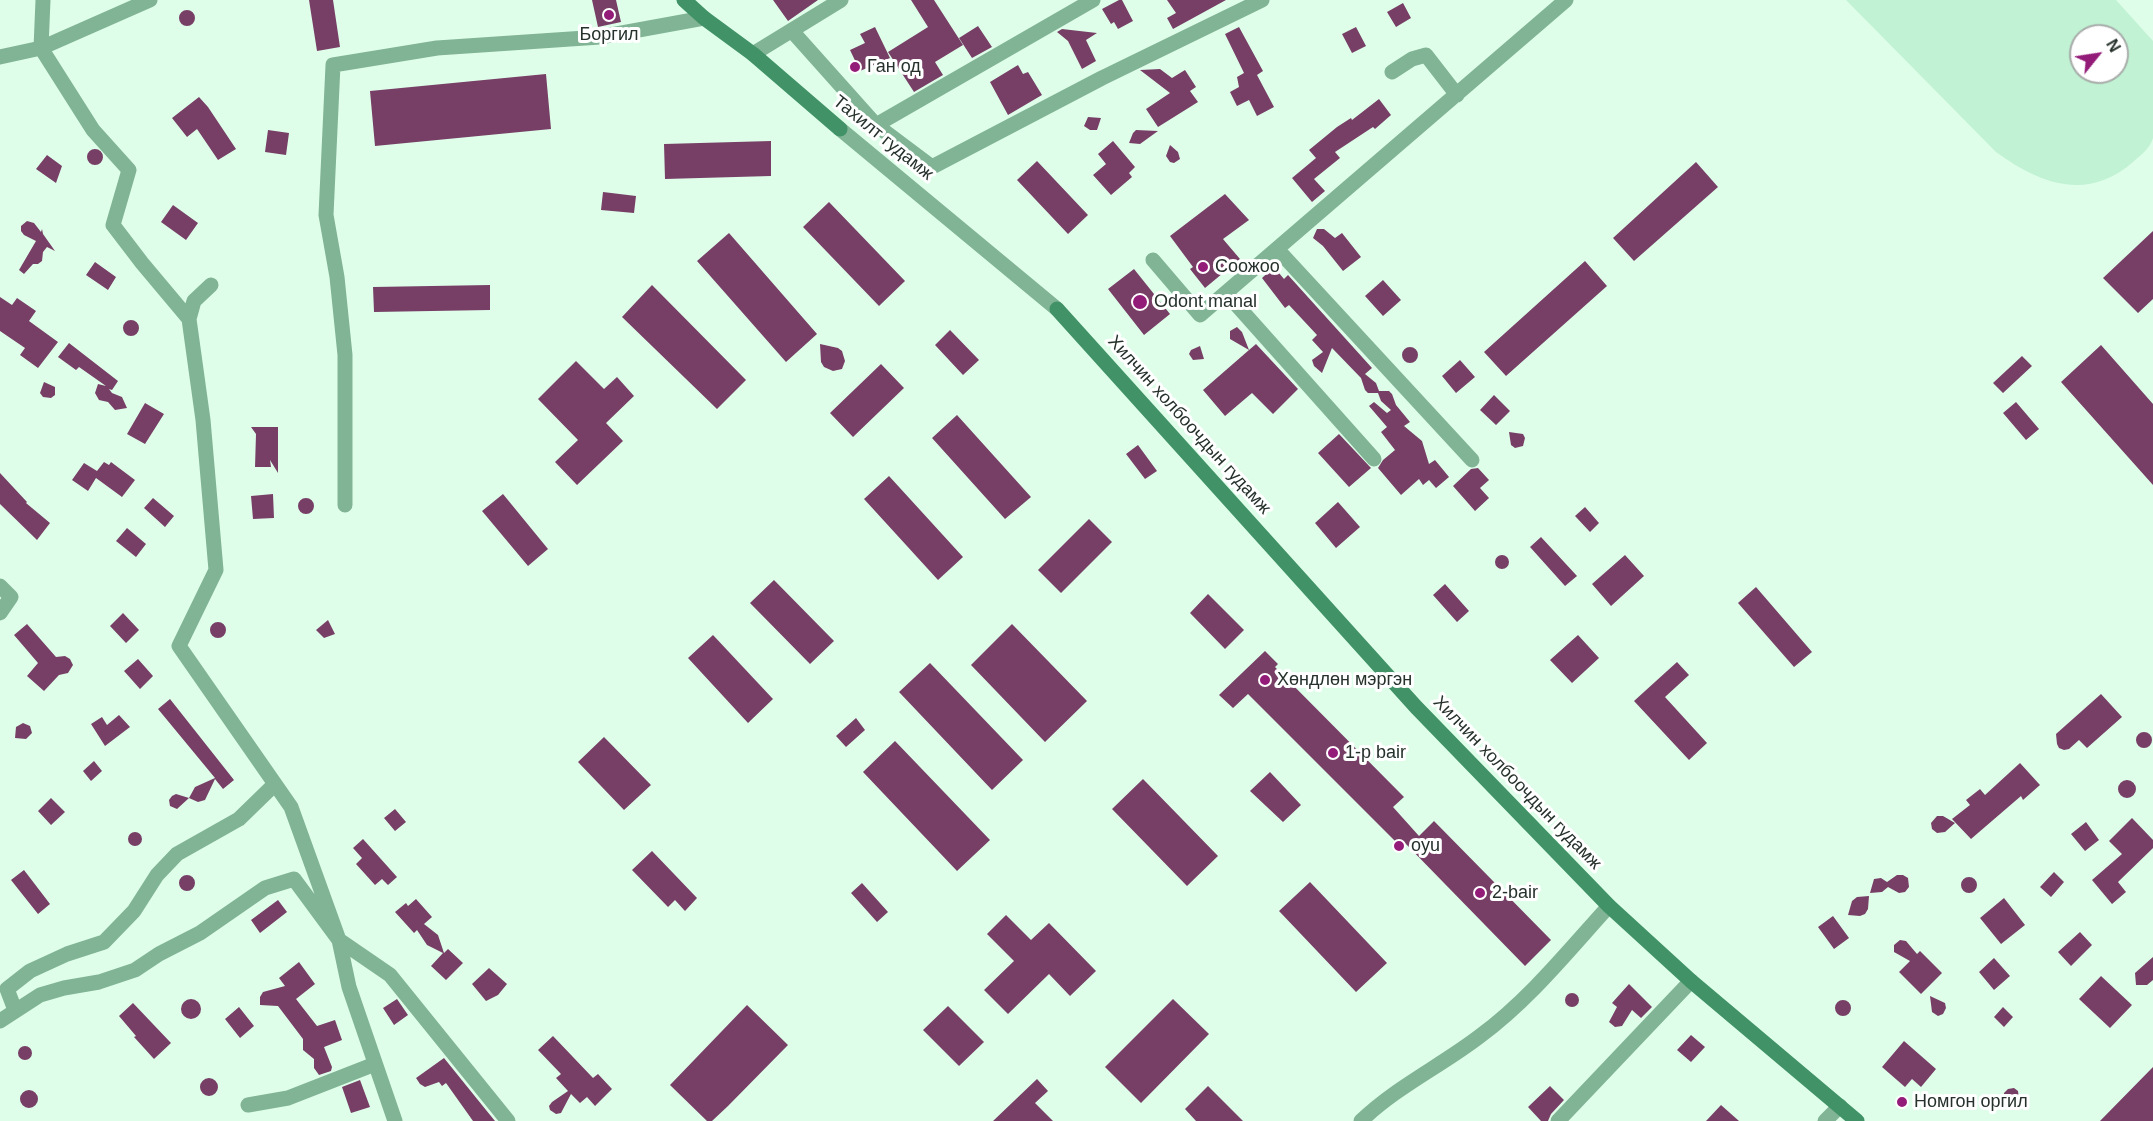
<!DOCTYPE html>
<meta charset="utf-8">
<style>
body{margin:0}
#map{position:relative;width:2153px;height:1121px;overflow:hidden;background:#dffeea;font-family:Helvetica,sans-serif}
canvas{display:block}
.north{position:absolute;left:2069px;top:24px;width:60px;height:60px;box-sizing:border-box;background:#fff;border:2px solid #a8adaa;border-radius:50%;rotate:60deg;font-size:16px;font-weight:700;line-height:24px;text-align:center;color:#25312a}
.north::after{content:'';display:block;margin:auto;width:21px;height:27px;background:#941c79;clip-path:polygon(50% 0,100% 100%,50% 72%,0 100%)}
</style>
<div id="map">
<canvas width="2153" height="1121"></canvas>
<div class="north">N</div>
</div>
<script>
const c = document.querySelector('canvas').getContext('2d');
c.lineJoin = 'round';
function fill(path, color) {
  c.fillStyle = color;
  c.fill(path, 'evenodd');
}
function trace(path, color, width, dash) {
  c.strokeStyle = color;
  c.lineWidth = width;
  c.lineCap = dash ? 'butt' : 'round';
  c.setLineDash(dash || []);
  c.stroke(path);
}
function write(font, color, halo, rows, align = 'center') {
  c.font = font + ' Helvetica,sans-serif';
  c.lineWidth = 6;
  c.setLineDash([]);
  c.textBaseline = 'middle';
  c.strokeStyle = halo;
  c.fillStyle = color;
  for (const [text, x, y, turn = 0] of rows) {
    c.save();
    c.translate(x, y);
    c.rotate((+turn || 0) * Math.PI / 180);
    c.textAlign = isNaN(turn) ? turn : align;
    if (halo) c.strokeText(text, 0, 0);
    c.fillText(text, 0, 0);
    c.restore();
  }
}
fill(new Path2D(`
 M1846,0H2116L2153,41C2153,64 2153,87 2153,110C2153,118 2153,129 2153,138C2151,147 2140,156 2133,162C2087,202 2040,184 1996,152ZM2081,36H2117V72H2081Z`), '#c0f2d3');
fill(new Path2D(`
 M309,0H333L340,47L317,51Z
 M592,0H616L621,22L598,27Z
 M773,0H818L788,21Z
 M911,0H934L963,45L935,62L943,75L914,92L888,52L928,27Z
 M1119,0H1122L1133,21L1118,29L1114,22L1111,24L1102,9Z
 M1167,0H1226L1173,29L1167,18L1176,13Z
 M1403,3L1411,18L1396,27L1387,12Z
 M179 18a8 8 0 1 1 16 0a8 8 0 1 1-16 0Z
 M978,26L992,47L972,58L959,38Z
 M875,27L890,58L860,71L850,50L865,43L860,34Z
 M1239,27L1263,71L1257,75L1274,107L1257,116L1249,100L1237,106L1230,92L1239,87L1237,77L1244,73L1225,34Z
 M1356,27L1366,46L1352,53L1342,34Z
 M1062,29L1097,33L1086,40L1096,61L1082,69L1068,41L1057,32Z
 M1018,65L1023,74L1028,72L1042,95L1008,115L990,82Z
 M1160,69L1172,78L1185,70L1196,87L1190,91L1198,102L1158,127L1146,109L1170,93L1140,70Z
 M546,74L551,129L375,146L370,91Z
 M199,97L208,107L236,149L218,160L197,129L187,137L172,118Z
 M1379,99L1391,115L1375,129L1373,127L1335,152L1340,158L1314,179L1325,191L1312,202L1292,178L1316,158L1309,150L1337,127L1351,118L1352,120Z
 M1088,117L1101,118L1097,130H1090L1084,126Z
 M268,130L289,133L286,155L265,152Z
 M1136,130L1158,131L1140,144L1129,143L1133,133Z
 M771,141V176L665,179L664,144Z
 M1113,141L1135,167L1129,173L1132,177L1111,195L1093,175L1106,164L1098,154Z
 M1170,145L1178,152L1180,159L1174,163L1170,162L1166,156Z
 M87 157a8 8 0 1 1 16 0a8 8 0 1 1-16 0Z
 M47,155L62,166L56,183L36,169Z
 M1037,161L1088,215L1068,234L1017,180Z
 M1696,162L1718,187L1634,261L1613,238Z
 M603,192L636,196L634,213L601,210Z
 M1225,194L1249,220L1223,239L1240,259L1205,288L1190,269L1193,267L1170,236Z
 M829,202L905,281L879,306L803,227Z
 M173,205L198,223L186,240L161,222Z
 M27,221L34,223L41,232L42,229L43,234L55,251L47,247L43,252L42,261L38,264H33L24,274L19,270L36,241L24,235L21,231V226Z
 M1317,229H1324L1335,238L1342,233L1361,257L1343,271L1323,246L1313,238Z
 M2153,231V299L2138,313L2103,278Z
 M729,233L817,334L786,362L697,261Z
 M1585,261L1607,286L1506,376L1484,352Z
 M95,262L116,277L108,290L86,275Z
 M1274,267L1284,279L1288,275L1372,368L1365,374L1376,383L1379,391H1389L1392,394L1396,405L1410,422L1404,426L1422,441L1429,464L1435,460L1449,477L1436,488L1429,480L1423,485L1419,479L1401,495L1378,468L1383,460L1395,450L1381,432L1387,427L1369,406L1374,402L1387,413L1391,410L1381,401L1378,393H1368L1365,390L1361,378L1332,348L1322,373L1314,366L1312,360L1323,352L1312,340L1317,335L1289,305L1285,308L1262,278Z
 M1134,269L1170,314L1144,335L1108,289Z
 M1383,280L1401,300L1383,316L1365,296Z
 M490,285V310L374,312L373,287Z
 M652,285L746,380L717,409L622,317Z
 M0,297L12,305L17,298L36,311L29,321L58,342L38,368L20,355L25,348L0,331Z
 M123 328a8 8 0 1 1 16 0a8 8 0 1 1-16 0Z
 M1237,327L1242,332L1249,350L1256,344L1298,389L1273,414L1252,393L1225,416L1203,390L1249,350L1230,339V331Z
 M950,330L979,360L963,375L935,345Z
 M69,343L118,381L112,390L109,389L112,393L122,397L127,408L115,410L108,402L99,400L95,393L98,384L106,386L79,367L76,370L58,357Z
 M820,344L838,348L842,351L845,361L842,369L833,371L824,367L821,362Z
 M2101,345L2153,404V485L2061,382Z
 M1200,346L1204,359L1193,360L1189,354L1191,350Z
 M1402 355a8 8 0 1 1 16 0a8 8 0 1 1-16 0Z
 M2022,356L2032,366L2003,393L1993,383Z
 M1460,360L1475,377L1456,393L1442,376Z
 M576,361L604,389L617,377L634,396L606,423L623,441L577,485L555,462L578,440L538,399Z
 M881,364L904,388L853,437L830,413Z
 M44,382L55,387V395L51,398L43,397L40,393Z
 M1494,395L1510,411L1496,425L1480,410Z
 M2016,402L2039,429L2026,440L2003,413Z
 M145,403L164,414L145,444L127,434Z
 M957,415L1031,497L1005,519L932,438Z
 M251,427H278V473L270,460L271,467H255L256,434Z
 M1509,432L1523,434L1525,438L1523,446L1515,448L1511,445Z
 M1339,434L1371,468L1349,487L1318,453Z
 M1138,445L1157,471L1145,479L1126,454Z
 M104,462L109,465L111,462L135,480L122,497L96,478L88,491L72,480L84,463L97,471Z
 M1478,468L1489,480L1480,488L1489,498L1475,511L1453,486L1471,469Z
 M0,473L27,502L26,503L50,523L37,540L0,504Z
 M889,476L963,557L938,580L864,499Z
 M273,494L274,518L253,519L251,496Z
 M503,494L548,549L528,566L482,511Z
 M298 506a8 8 0 1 1 16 0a8 8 0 1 1-16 0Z
 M153,498L174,516L165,527L144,508Z
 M1338,502L1360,527L1336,548L1315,523Z
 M1585,507L1599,523L1590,532L1575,516Z
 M1089,519L1112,542L1061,593L1038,570Z
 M127,528L146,544L136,557L116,541Z
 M1541,537L1577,576L1565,586L1530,547Z
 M1625,555L1644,576L1611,606L1592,584Z
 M1495 562a7 7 0 1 1 14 0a7 7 0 1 1-14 0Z
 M774,580L834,641L810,664L750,603Z
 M1445,584L1469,611L1457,622L1433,595Z
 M1756,587L1812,652L1794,667L1738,603Z
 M1208,594L1244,630L1225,649L1190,613Z
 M123,613L139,630L126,643L110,626Z
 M328,620L335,634L324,638L316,630Z
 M210 630a8 8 0 1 1 16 0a8 8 0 1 1-16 0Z
 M27,624L56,657L65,656L70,659L73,665L68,673L59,675L44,691L27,676L38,663L14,635Z
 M1012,624L1087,701L1045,742L971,665Z
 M713,635L773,699L748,723L688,658Z
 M1578,635L1599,658L1572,683L1550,660Z
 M1265,651L1278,664L1275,667L1404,797L1393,807L1419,836L1434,821L1551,940L1525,966L1404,842L1400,846L1248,694L1233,708L1219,695Z
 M138,659L153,676L140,689L124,671Z
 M1677,662L1689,675L1665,697L1707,743L1689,760L1634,701Z
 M930,663L1023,760L992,790L899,692Z
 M2101,694L2122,717L2087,748L2079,740L2069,749L2064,750L2059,748L2057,744L2056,734Z
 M170,699L234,780L223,789L215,779L205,800L198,802L189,798L177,809L170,806L169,800L172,796L176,794L189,798L195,787L215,778L158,709Z
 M119,715L130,727L105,746L91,724L102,717L107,725Z
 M856,718L865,730L846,747L836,736Z
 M23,723L30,726L32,733L26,739L15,738L16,727Z
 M2136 740a8 8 0 1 1 16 0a8 8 0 1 1-16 0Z
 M604,737L651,785L624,810L578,762Z
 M895,741L990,840L957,871L863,772Z
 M94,761L102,771L91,781L83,771Z
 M2020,763L2040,785L2023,800L2021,796L1971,839L1952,819L1970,805L1966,800L1980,789L1985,795Z
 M1270,772L1301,805L1283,822L1250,791Z
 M1143,779L1218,856L1187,886L1112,809Z
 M2118 789a9 9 0 1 1 18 0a9 9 0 1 1-18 0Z
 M51,798L65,812L51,825L38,811Z
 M395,809L406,822L395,831L384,818Z
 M1937,816H1943L1955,823L1945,832L1937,833L1932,829L1931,823Z
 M2132,818L2153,840V848L2118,882L2126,892L2112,904L2092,880L2122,854L2109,841Z
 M2086,822L2099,840L2085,851L2071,834Z
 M128 839a7 7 0 1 1 14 0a7 7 0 1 1-14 0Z
 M363,839L397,877L388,885L382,879L375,885L356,864L362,858L353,848Z
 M652,851L697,898L685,911L675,900L668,907L632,870Z
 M24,870L50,904L38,914L11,880Z
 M2054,872L2064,882L2051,897L2040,887Z
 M1897,875H1903L1908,878L1909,887L1905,892L1899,893L1888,887L1882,892L1870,893L1874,879L1881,878L1887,882Z
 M179 883a8 8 0 1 1 16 0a8 8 0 1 1-16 0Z
 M1961 885a8 8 0 1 1 16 0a8 8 0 1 1-16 0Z
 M1310,882L1387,963L1356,992L1279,911Z
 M862,883L888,912L877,922L851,893Z
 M1869,896L1868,909L1865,914L1860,916L1848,915L1852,901L1857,897Z
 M2004,898L2025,925L2001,944L1980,918Z
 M416,899L432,917L424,924L438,935L444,953L448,949L463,963L446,980L431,966L443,953L427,945L417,930L414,933L395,912L406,903L408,906Z
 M278,900L287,912L260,933L251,920Z
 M1006,915L1031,940L1049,923L1096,971L1070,996L1049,974L1008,1014L984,990L1014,961L987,934Z
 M1833,916L1849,938L1834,949L1818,927Z
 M2080,932L2092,945L2071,966L2058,952Z
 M1900,940L1906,941L1917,954L1920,951L1942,973L1921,994L1899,972L1910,961L1894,952V945Z
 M2153,957V980L2147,985H2136L2135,973Z
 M1994,958L2010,976L1994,990L1979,972Z
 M299,962L315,984L296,999L317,1026L335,1020L342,1040L324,1047L332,1067L331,1071L319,1075L314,1068V1059L303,1050V1039L278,1006L260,1005V997L263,992L285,986L279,978Z
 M489,968L507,984L498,995L486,1001L472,984Z
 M2101,976L2132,1005L2110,1028L2079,999Z
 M1629,984L1652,1007L1641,1018L1632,1010L1622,1026L1615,1027L1609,1022L1617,1007L1612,1003Z
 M1565 1000a7 7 0 1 1 14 0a7 7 0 1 1-14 0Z
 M1930,996L1945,1003L1946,1008L1943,1014L1938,1016L1932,1012Z
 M397,999L408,1015L394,1025L383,1008Z
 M1173,999L1209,1034L1141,1103L1105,1067Z
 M181 1009a10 10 0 1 1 20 0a10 10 0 1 1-20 0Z
 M1835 1008a8 8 0 1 1 16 0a8 8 0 1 1-16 0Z
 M133,1003L171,1043L154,1059L134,1037L136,1036L119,1016Z
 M747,1005L788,1045L728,1106L712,1121H707L670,1085Z
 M948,1006L984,1042L959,1066L923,1030Z
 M239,1007L254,1026L240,1038L225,1019Z
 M2003,1007L2013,1017L2004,1027L1994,1017Z
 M1691,1035L1705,1047L1691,1062L1677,1050Z
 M553,1036L593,1078L598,1074L612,1089L595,1106L587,1097L580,1103L571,1094L561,1113L556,1114L550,1110L549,1106L552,1102L568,1091L556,1078L561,1074L538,1050Z
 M1904,1041L1936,1069L1921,1087L1912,1079L1905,1087L1882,1067Z
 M18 1053a7 7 0 1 1 14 0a7 7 0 1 1-14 0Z
 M444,1058L486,1110L495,1121H473L446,1083L442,1086L439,1082L425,1087L420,1084L416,1078Z
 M2153,1067V1121H2100Z
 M200 1087a9 9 0 1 1 18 0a9 9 0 1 1-18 0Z
 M1037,1079L1048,1091L1035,1103L1053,1121H993Z
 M360,1080L370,1107L351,1113L342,1087Z
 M1208,1086L1243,1121H1196L1185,1109Z
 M1550,1086L1564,1100L1551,1114L1548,1121H1541L1528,1107Z
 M2014,1088L2018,1091L2019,1099L2014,1104H2004V1093L2008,1089Z
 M20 1099a9 9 0 1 1 18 0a9 9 0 1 1-18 0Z
 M1721,1105L1739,1121H1706Z`), '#773f66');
trace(new Path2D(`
 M43,0L41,48L93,130L129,170L113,225L142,263L189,319L203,420L216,570L179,646L291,807L339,940L390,975L508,1121
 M792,31L876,125L932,167L1102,78L1262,0
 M753,54L841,0
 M0,57L41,48L150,0
 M1392,72L1412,59L1426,55L1457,95
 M876,125L1093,0
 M1278,250L1472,460
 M1153,260L1200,315L1566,0
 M1226,293L1374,459
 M189,319L194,301L211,285
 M345,505V355L337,277L326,215L333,65L437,48L600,37L704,18
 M0,586L11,597L0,613
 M15,1010L7,989L30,971L67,954L104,942L134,911L157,875L177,854L239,819L275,784
 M0,1021L40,995L64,988L99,982L135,970L159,954L200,933L265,888L294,879L339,940L349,987L395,1121
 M248,1105L288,1098L375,1064
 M1361,1121C1396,1087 1441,1066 1480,1036C1529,1000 1568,951 1609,906
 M1558,1121L1691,981
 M1825,1121L1840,1106`), '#81b495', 15);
trace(new Path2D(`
 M840,129L1057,309`), '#81b495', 15);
trace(new Path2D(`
 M684,0L704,18L753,54L840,129
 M1057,309L1416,707L1609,906L1691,981L1857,1121`), '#419367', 15);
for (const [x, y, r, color] of [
 [609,15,6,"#941c79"],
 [855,67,6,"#941c79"],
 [1203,267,6,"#941c79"],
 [1140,302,8,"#941c79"],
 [1265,680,6,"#941c79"],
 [1333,753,6,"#941c79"],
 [1399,846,6,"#941c79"],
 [1480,893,6,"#941c79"],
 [1902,1102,6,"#941c79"]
]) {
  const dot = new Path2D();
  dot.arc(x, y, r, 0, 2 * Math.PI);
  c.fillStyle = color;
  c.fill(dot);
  trace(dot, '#fff', 2);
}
write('18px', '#25312a', '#fff', [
 ["Боргил",609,35,"center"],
 ["Ган од",867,67],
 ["Соожоо",1215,267],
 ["Odont manal",1154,302],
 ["Хөндлөн мэргэн",1277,680],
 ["1-p bair",1345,753],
 ["oyu",1411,846],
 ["2-bair",1492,893],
 ["Номгон оргил",1914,1102]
], 'left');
write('18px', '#25312a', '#fff', [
 ["Тахилт гудамж",883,138,39],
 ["Хилчин холбоочдын гудамж",1189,425,48],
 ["Хилчин холбоочдын гудамж",1517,783,46]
]);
</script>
